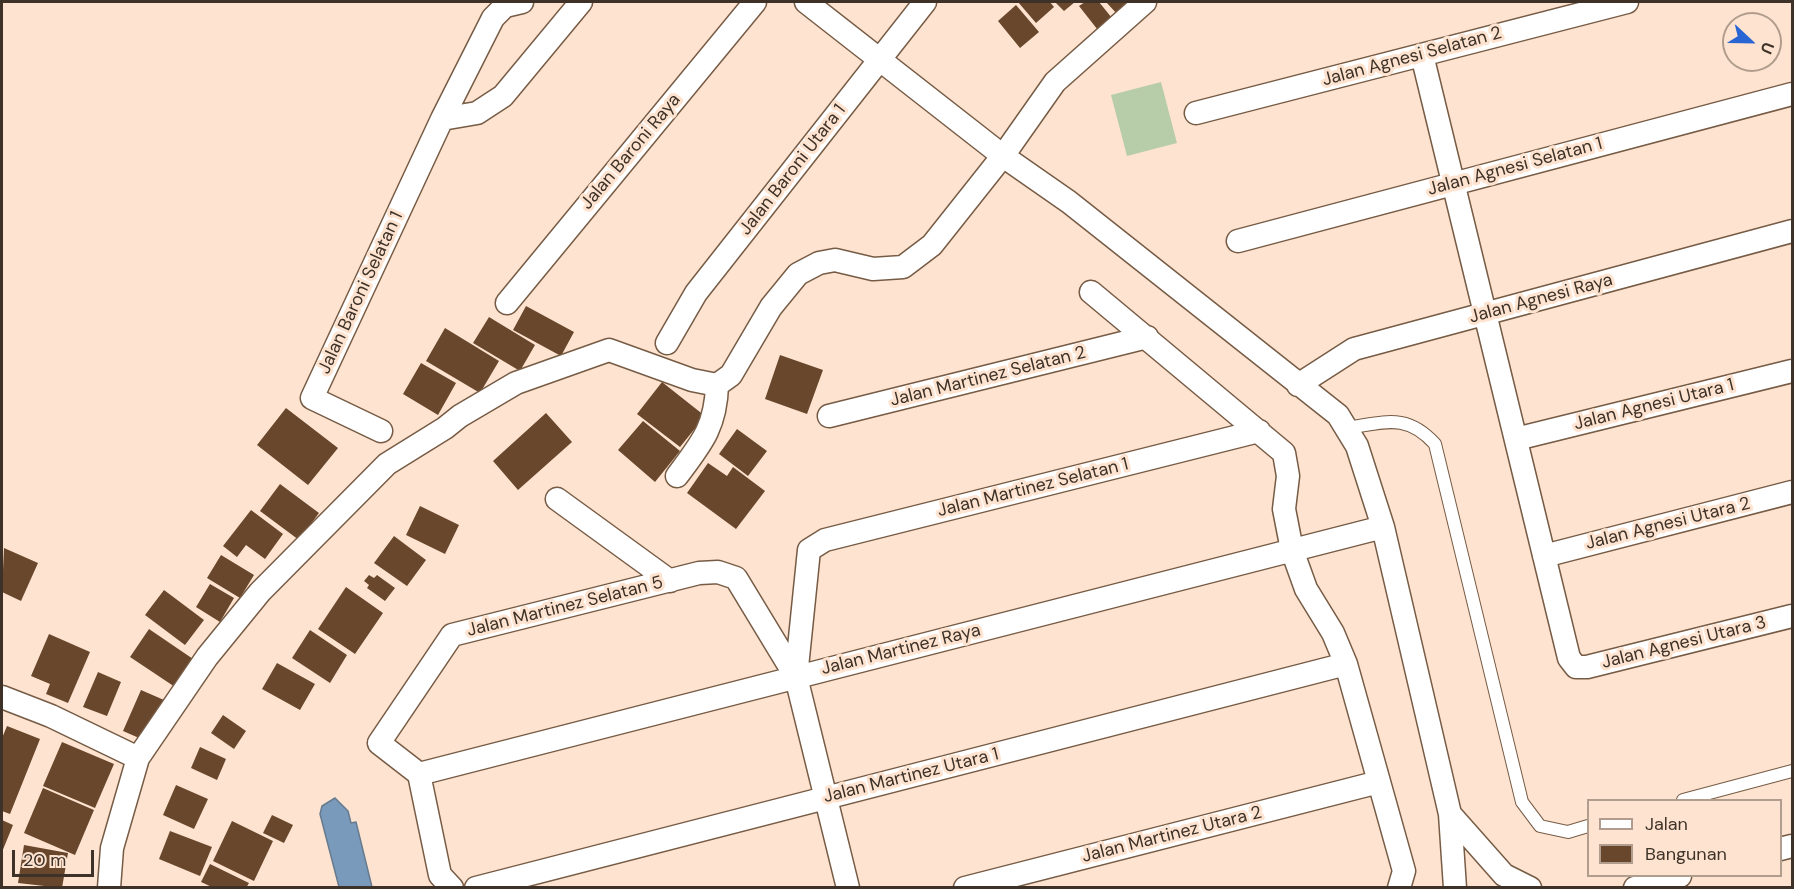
<!DOCTYPE html>
<style>
body{margin:0}
#map{position:relative;width:1794px;height:889px;overflow:hidden;background:#fee4d0;font-family:"DM Sans",sans-serif}
canvas{display:block}
.frame{position:absolute;inset:0;border:3px solid #3e3228;pointer-events:none}
.legend{position:absolute;left:1587px;top:799px;width:195px;height:78px;box-sizing:border-box;background:#fee4d0;border:2px solid #b19d8d;margin:0;padding:8px 10px;list-style:none;font-size:18px;color:#3e3228}
.legend li{display:flex;align-items:center;gap:12px;height:30px}
.legend b{width:30px;border:2px solid #b19d8d}
.north{position:absolute;left:1722px;top:12px;width:60px;height:60px;box-sizing:border-box;background:#fee4d0;border:2px solid #b19d8d;border-radius:50%;rotate:112deg;font-size:16px;font-weight:700;line-height:24px;text-align:center;color:#3e3228}
.north::after{content:'';display:block;margin:auto;width:21px;height:27px;background:#2966d3;clip-path:polygon(50% 0,100% 100%,50% 72%,0 100%)}
.scale{position:absolute;left:12px;top:850px;width:82px;height:27px;box-sizing:border-box;border:3px solid #3e3228;border-top:0;padding-left:8px;font-size:18px;line-height:21px;white-space:nowrap;color:#3e3228;-webkit-text-stroke:4px #fee4d0;paint-order:stroke}
</style>
<div id="map">
<canvas width="1794" height="889"></canvas>
<div class="frame"></div>
<ul class="legend">
<li><b style="height:8px;background:#fff"></b>Jalan</li>
<li><b style="height:16px;background:#69472c"></b>Bangunan</li>
</ul>
<div class="north">U</div>
<div class="scale">20 m</div>
</div>
<script>
const c = document.querySelector('canvas').getContext('2d');
c.lineJoin = 'round';
function fill(path, color) {
  c.fillStyle = color;
  c.fill(path, 'evenodd');
}
function trace(path, color, width, dash) {
  c.strokeStyle = color;
  c.lineWidth = width;
  c.lineCap = dash ? 'butt' : 'round';
  c.setLineDash(dash || []);
  c.stroke(path);
}
function write(font, color, halo, rows, align = 'center') {
  c.font = font + ' "DM Sans",sans-serif';
  c.lineWidth = 6;
  c.setLineDash([]);
  c.textBaseline = 'middle';
  c.strokeStyle = halo;
  c.fillStyle = color;
  for (const [text, x, y, turn = 0] of rows) {
    c.save();
    c.translate(x, y);
    c.rotate((+turn || 0) * Math.PI / 180);
    c.textAlign = isNaN(turn) ? turn : align;
    if (halo) c.strokeText(text, 0, 0);
    c.fillText(text, 0, 0);
    c.restore();
  }
}
fill(new Path2D(`
 M1161,82L1177,143L1127,156L1111,95Z`), '#b7cca9');
const water = new Path2D(`
 M335,798L348,811L351,823L356,822L372,887H339L320,814L322,806Z`);
fill(water, '#799abb');
trace(water, '#677b8f', 1.5);
fill(new Path2D(`
 M1018,2H1050L1054,7L1036,23Z
 M1055,2H1075L1064,11Z
 M1085,2H1099L1116,23L1101,34L1079,6Z
 M1106,2H1132L1118,15Z
 M1016,5L1039,32L1020,48L998,21Z
 M526,306L574,332L561,356L513,330Z
 M489,317L535,345L520,371L473,343Z
 M445,328L499,361L480,393L426,361Z
 M780,355L823,370L807,414L765,399Z
 M421,363L456,383L438,415L403,394Z
 M662,382L705,416L680,447L637,414Z
 M286,408L338,448L308,485L257,445Z
 M546,413L572,442L518,490L493,461Z
 M643,421L680,451L655,482L618,450Z
 M737,429L767,451L748,476L719,454Z
 M708,463L727,476L733,467L765,491L736,529L687,493Z
 M280,484L319,513L299,540L260,511Z
 M420,506L459,525L445,554L406,535Z
 M251,510L283,534L265,559L246,545L237,557L223,546Z
 M394,536L426,560L407,586L374,563Z
 M4,548L38,563L21,601L2,592Z
 M221,555L254,575L240,598L207,578Z
 M369,575L374,578L377,575L395,588L385,601L367,588L369,585L364,581Z
 M210,584L234,598L220,622L196,607Z
 M346,587L383,613L355,654L318,629Z
 M164,590L204,620L185,645L145,615Z
 M149,629L196,661L178,689L130,657Z
 M310,630L347,655L330,683L292,658Z
 M49,634L90,652L68,703L46,694L50,684L31,676Z
 M277,663L315,684L300,710L262,689Z
 M98,672L121,682L107,716L83,707Z
 M141,690L164,700L146,741L123,731Z
 M223,715L246,731L234,749L211,733Z
 M7,726L40,739L10,814L2,811V738Z
 M62,742L114,764L95,808L43,786Z
 M200,747L226,759L217,780L191,768Z
 M176,785L208,799L194,829L163,815Z
 M43,788L94,810L75,855L24,833Z
 M272,815L293,825L284,843L263,833Z
 M2,820L13,825L2,852Z
 M232,821L273,841L254,881L213,861Z
 M170,831L212,847L200,876L159,859Z
 M24,845L68,853L62,888L18,883Z
 M210,864L249,883L246,888H214L201,882Z`), '#69472c');
const service = new Path2D(`
 M1345,428C1384,423 1406,412 1435,444L1522,802L1540,826L1568,832L1588,826
 M1683,800L1792,771`);
const minor = new Path2D(`
 M806,2L1003,156L1069,202L1338,415L1357,446L1383,527L1450,814L1455,888
 M1422,55L1569,658L1576,667H1587L1792,616
 M1196,113L1627,2
 M442,119L477,113L503,96L581,2
 M1238,241L1792,94
 M1091,292L1284,453L1288,476L1284,509L1292,550L1306,589L1333,633L1346,664L1404,871L1399,888
 M507,303L755,2
 M667,343L696,293L925,2
 M1298,385L1354,349L1792,231
 M829,416L1147,337
 M381,431L312,398L442,119L493,18L505,6L522,2
 M1516,439L1792,371
 M677,476C701,444 716,427 717,385
 M557,499L670,581
 M1544,556L1792,492
 M796,677L809,550L825,540L1259,431
 M2,697L51,716L138,758
 M419,774L1383,527
 M1450,814L1504,875L1530,888
 M1780,849L1792,846
 M109,888L112,848L138,758L207,657L260,592L387,464L445,428L460,416L516,383L609,350L692,380L717,385L731,375L771,307L798,274L819,263L835,260L873,269L903,267L932,245L1005,153L1055,82L1145,2
 M452,888L440,875L419,774L379,743L452,635L699,573L718,572L736,578L796,677L848,888
 M476,888L1346,664
 M965,888L1379,782
 M1635,888L1680,876`);
trace(service, '#765b45', 14);
trace(minor, '#765b45', 25);
trace(service, '#fff', 12);
trace(minor, '#fff', 22);
write('18px', '#3e3228', '#fee4d0', [
 ["Jalan Agnesi Selatan 2",1412,57,-15],
 ["Jalan Baroni Raya",631,152,-50],
 ["Jalan Agnesi Selatan 1",1515,167,-15],
 ["Jalan Baroni Utara 1",793,170,-52],
 ["Jalan Baroni Selatan 1",361,293,-65],
 ["Jalan Agnesi Raya",1541,299,-15],
 ["Jalan Martinez Selatan 2",988,377,-14],
 ["Jalan Agnesi Utara 1",1654,405,-14],
 ["Jalan Martinez Selatan 1",1033,488,-14],
 ["Jalan Agnesi Utara 2",1668,524,-14],
 ["Jalan Martinez Selatan 5",565,607,-14],
 ["Jalan Agnesi Utara 3",1684,643,-14],
 ["Jalan Martinez Raya",901,650,-14],
 ["Jalan Martinez Utara 1",911,776,-14],
 ["Jalan Martinez Utara 2",1172,835,-14]
]);
</script>
